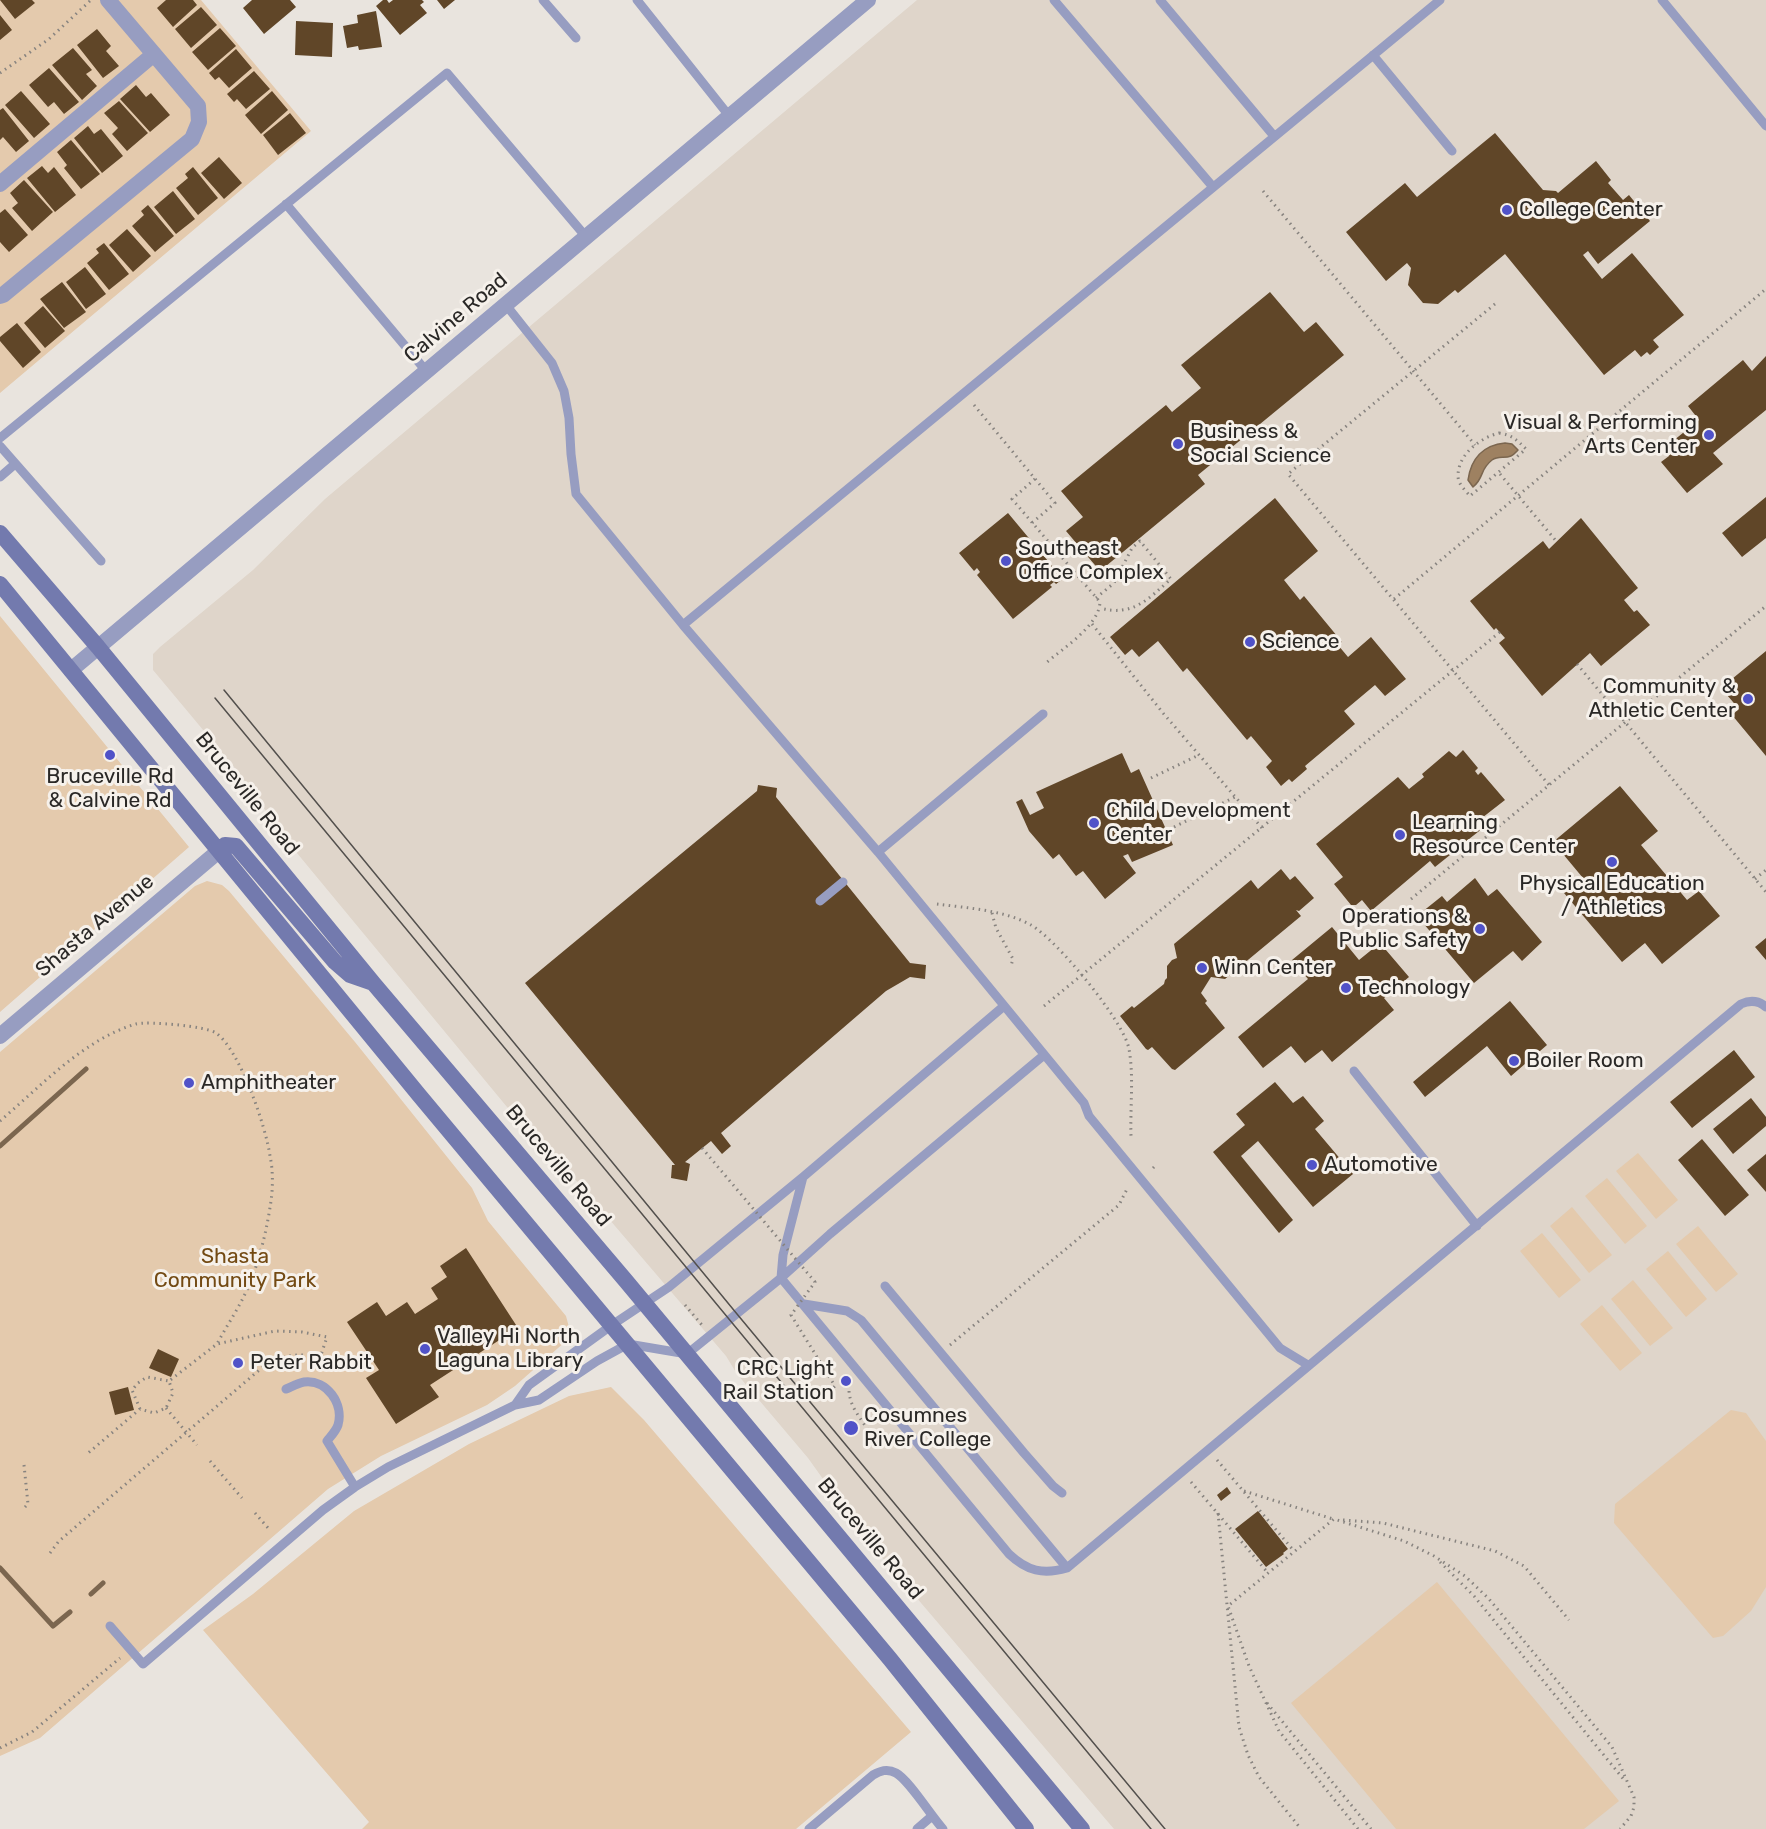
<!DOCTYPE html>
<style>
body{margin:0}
canvas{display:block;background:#e9e4de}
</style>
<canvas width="1766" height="1829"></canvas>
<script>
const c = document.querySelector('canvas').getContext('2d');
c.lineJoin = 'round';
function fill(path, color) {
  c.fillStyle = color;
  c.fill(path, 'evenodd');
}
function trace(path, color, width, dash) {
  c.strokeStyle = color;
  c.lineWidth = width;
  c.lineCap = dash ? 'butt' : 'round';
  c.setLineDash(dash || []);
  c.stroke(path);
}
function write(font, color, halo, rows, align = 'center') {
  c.font = font + ' Rubik,sans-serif';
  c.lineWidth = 6;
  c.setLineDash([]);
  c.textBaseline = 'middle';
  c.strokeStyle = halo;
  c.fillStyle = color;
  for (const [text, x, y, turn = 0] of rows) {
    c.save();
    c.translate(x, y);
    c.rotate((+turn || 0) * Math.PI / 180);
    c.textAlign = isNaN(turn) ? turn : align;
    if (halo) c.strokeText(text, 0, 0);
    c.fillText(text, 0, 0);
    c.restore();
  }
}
fill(new Path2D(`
 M917,0H1766V1829H1114L863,1535L808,1458L737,1374L726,1356L539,1137L507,1107L287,841L239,773L153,670V654L160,647L253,570L325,499Z`), '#dfd5ca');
fill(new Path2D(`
 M0,0H201L311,131L0,393Z
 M0,616L189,847L0,1012Z
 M207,881L222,885L229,891L355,1042L472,1188L488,1221L566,1316L570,1331L566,1341L515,1386L487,1405L381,1456L328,1489L40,1738L0,1756V1052L195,886Z
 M1638,1153L1678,1200L1656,1219L1616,1171Z
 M1607,1178L1647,1226L1625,1244L1585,1196Z
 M1572,1207L1612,1255L1589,1273L1550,1226Z
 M1698,1226L1738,1274L1716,1292L1676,1244Z
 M1542,1233L1581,1280L1559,1298L1520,1251Z
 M1668,1251L1707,1299L1686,1317L1646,1269Z
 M1633,1280L1673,1328L1650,1346L1611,1299Z
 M1602,1305L1642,1353L1620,1371L1580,1324Z
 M611,1387L644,1420L911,1732L796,1829H362L369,1822L203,1630L253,1594L354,1511L469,1444L569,1396Z
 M1731,1410L1746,1413L1766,1441V1587L1751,1611L1723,1636L1713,1638L1614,1523L1615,1504Z
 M1437,1582L1619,1801L1584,1829H1396L1291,1703Z`), '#e4caad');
const water = new Path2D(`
 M1505,443L1512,444L1518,450C1516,452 1514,455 1511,456C1504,459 1499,455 1492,460C1479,470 1485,477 1473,487L1468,480C1471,459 1483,445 1505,443Z`);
fill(water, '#9e8161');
trace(water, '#7b664f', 1.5);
trace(new Path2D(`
 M0,1146L86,1069
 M0,1568L53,1626L70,1612
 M91,1594L103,1583`), '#7b664f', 5);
fill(new Path2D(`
 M0,0H32L35,3L15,19Z
 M166,0H193L197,5L173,27L157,8Z
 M252,0H290L296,7L264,34L243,8Z
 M383,0H387L389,3L393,0H422L424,2L420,5L427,13L400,35L376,6Z
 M437,0H455L444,9Z
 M201,7L217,25L191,48L175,29Z
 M376,11L382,47L359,50L358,46L347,48L343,26L358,23L357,15Z
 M0,15L12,30L0,40Z
 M296,21L333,23L332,57L295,55Z
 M220,28L236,46L208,70L192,52Z
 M97,29L111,46L106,51L119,66L103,78L77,45Z
 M73,48L92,70L86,74L97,86L82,100L52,65Z
 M236,49L252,68L229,88L219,77L215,80L209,73Z
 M49,68L79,102L64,114L54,102L48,107L29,85Z
 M254,71L270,89L246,109L237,99L234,102L227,94Z
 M136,85L146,97L151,93L170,115L150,132L120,99Z
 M21,91L50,124L34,138L5,105Z
 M272,91L288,110L261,134L245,115Z
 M119,101L148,133L127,151L112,134L118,128L104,113Z
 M3,108L29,141L16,152L3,137L0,140V110Z
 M290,113L306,133L278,155L263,135Z
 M88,126L94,134L101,129L123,156L102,173L74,138Z
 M1495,133L1543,190L1556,191L1558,193L1596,161L1611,180L1608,183L1623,200L1629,195L1650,221L1598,264L1588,251L1583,255L1602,279L1632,253L1684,315L1653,340L1659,347L1650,355L1647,352L1641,357L1635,350L1604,375L1505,254L1458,293L1455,290L1438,304L1423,303L1408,285L1411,268L1407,263L1386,281L1346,232L1405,183L1417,197Z
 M71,140L100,174L81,189L64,168L67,165L57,152Z
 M219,157L242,183L224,199L201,173Z
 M42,166L48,173L54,167L76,195L55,212L27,178Z
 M193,167L218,198L198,215L176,188L188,178L185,174Z
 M24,180L53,212L32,231L12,208L18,203L10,193Z
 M173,191L195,219L176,234L154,207Z
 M148,205L174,236L155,252L132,226L144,215L141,211Z
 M5,209L28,235L9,252L0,242V213Z
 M127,229L151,256L133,272L109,245Z
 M104,243L129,274L109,290L87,263L99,253L96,249Z
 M85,267L106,294L86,309L66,282Z
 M62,282L86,312L64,328L40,299Z
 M1270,292L1304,332L1316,322L1344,355L1198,475L1205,484L1100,571L1066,531L1083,517L1061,491L1166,405L1172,412L1201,388L1181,365Z
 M43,306L65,331L45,348L24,323Z
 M17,323L41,352L23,368L0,341V337Z
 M1766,356V410L1713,453L1723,464L1687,493L1661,462L1669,456L1663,449L1699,420L1688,406L1743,360L1752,371Z
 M1766,497V538L1742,557L1722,533Z
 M1275,498L1318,551L1284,580L1300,600L1304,596L1342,642L1338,645L1348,657L1371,637L1406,679L1385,696L1375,685L1344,711L1355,724L1305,766L1307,769L1292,782L1289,779L1281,786L1266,767L1272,761L1251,736L1247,740L1187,668L1183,672L1158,641L1139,657L1132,649L1125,655L1110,637Z
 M1008,513L1063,579L1056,584L1054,582L1050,585L1052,587L1013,619L977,575L980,572L977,568L974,571L959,553Z
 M1581,518L1638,588L1624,600L1634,612L1637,610L1650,625L1601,666L1590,653L1542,696L1499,643L1505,638L1496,628L1494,630L1470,601L1543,541L1549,549Z
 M1766,651V756L1732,715L1739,709L1721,688Z
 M1463,750L1478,768L1475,771L1478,775L1481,772L1505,800L1478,821L1483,828L1464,843L1466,846L1457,853L1455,851L1435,867L1430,861L1371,911L1362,900L1356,905H1351L1334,884L1343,877L1316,844L1398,777L1409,789L1424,777L1422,774L1449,751L1456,757Z
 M1122,753L1131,773L1139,769L1173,845L1132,862L1128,854L1123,856L1136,873L1105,899L1083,871L1076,876L1059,854L1053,859L1029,831L1016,802L1022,799L1030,815L1044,808L1036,792Z
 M758,785L777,788L776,797L910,963L926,965L925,979L910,977L886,991L721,1133L731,1146L722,1154L711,1141L685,1162L690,1164L687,1181L671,1178L672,1165H675L525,983L757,791Z
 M1620,786L1658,831L1641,845L1687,900L1699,891L1720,916L1662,964L1645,943L1622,962L1564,893L1583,878L1553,842Z
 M1281,869L1290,880L1295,876L1314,898L1299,911L1296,910L1301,916L1225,979L1211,977L1201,993L1207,1001L1205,1003L1225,1028L1175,1070L1172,1069L1152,1047L1148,1050L1146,1049L1120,1016L1132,1006L1134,1008L1164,984L1165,980L1167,978V966L1172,960L1177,958L1174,944L1251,880L1258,889Z
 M1475,878L1488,896L1497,889L1542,942L1522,961L1513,951L1474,983L1417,916L1442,896L1447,902Z
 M1332,927L1359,960L1380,943L1409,977L1384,998L1394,1010L1332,1062L1322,1050L1305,1063L1291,1046L1263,1068L1238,1037L1308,979L1292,960Z
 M1766,938V960L1755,947Z
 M1510,1001L1547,1045L1511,1076L1487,1046L1425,1097L1413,1082Z
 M1734,1050L1755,1077L1692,1128L1670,1102Z
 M1275,1082L1293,1103L1303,1096L1324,1121L1315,1129L1353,1174L1313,1207L1258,1141L1241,1156L1293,1220L1279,1233L1213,1152L1245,1125L1236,1114Z
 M1751,1098L1766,1117V1126L1733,1154L1713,1129Z
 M1702,1139L1749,1195L1725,1216L1678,1160Z
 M1766,1154V1192L1747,1170Z
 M466,1248L518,1328L430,1385L439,1397L396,1424L366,1378L379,1370L347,1322L377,1302L386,1316L407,1302L415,1314L438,1299L431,1288L447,1277L440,1266Z
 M158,1349L179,1359L171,1377L149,1368Z
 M128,1387L134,1410L115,1415L109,1392Z
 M1227,1487L1231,1493L1221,1501L1217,1495Z
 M1258,1511L1288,1549L1283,1553L1284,1554L1266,1567L1235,1529Z`), '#604628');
trace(new Path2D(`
 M0,73L49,39L91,0
 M1263,191L1475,445
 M1495,304L1288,474L1549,785
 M974,405L1055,503L1032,523
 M1499,433C1512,435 1517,440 1526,449L1470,496C1465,490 1458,484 1458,476C1458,454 1480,438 1499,433Z
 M1500,474L1557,542
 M1035,479L1012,499L1100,602C1099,626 1063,648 1046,663
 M1096,598L1114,583L1132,548L1140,541L1171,579C1148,599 1133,617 1100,608
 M1394,599L1766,289
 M1092,624L1163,713L1262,828
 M1577,664L1766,892
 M1151,778L1199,755
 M1174,827L1235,797
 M1755,879L1766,870
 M1411,899L1766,606
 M937,904C967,908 1004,910 1031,925C1056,939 1124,1021 1129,1049C1134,1077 1130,1107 1131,1136
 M992,913L996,928L1013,959L1011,966
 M1044,1006L1500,632
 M0,1121C40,1087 84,1039 136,1024C147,1021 206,1026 216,1033C240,1050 266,1127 270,1156C273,1169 273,1188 271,1201C267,1229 260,1259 249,1285C241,1305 227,1325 217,1344
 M1153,1168L1155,1166
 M685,1305L702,1325
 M950,1345L1119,1205L1127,1189
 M849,1391C851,1416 872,1425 872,1446
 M166,1408L197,1445
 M140,1409L132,1390L138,1383L147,1377L169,1381
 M1217,1460L1294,1551
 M210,1461L242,1498
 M24,1465L28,1504L24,1508
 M1191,1482L1268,1573
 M1244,1491L1333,1519
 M255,1513L269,1529
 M1218,1513L1239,1727L1248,1755L1259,1777L1301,1829
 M1343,1520L1383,1523L1495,1551L1524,1566L1569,1620
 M50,1553L59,1541L264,1366C282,1355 300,1352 320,1358L327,1337L302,1332L275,1331L217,1344L169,1381L173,1393L166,1408L154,1413L140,1409L87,1454
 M1440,1562L1474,1596L1625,1781
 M1267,1703L1371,1829
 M0,1748L32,1732L120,1658
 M1358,1829L1279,1731L1249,1666L1228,1606L1334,1519L1404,1541L1434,1556L1465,1576L1489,1599L1612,1747L1634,1797V1807L1631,1816L1620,1829`), '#87837f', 3, [1.5, 4.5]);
trace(new Path2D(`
 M543,0L576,38
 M637,0L730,117
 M1054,0L1213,187
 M1160,0L1274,136
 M1662,0L1766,126
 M1373,55L1452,151
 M286,204L427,372
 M506,305L552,363L564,391L569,418L571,454L576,494L683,625
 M0,438L447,73L587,238
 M0,446L101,561
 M0,477L15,464
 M878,852L1043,714
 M820,901L843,882
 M1354,1071L1477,1226
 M803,1177L783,1255L781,1278L1009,1554C1027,1571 1043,1575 1067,1568L1741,1004C1750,1000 1758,1000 1766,1007
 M885,1286L1024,1453L1053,1486L1062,1493
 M804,1304L847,1311L861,1320L1067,1568
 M1308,1365L1280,1348L1089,1116L1084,1103L878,852L683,625L1440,0
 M286,1389C291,1387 298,1383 304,1382C327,1379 344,1404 338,1425C336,1431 331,1436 327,1441L355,1487
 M515,1405L529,1385L612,1325L669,1287L803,1177L1004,1006
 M110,1626L143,1664L323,1510L355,1487L388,1467L515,1405L539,1400L597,1361L628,1344L687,1354L781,1278L830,1234L1044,1055
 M809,1829L873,1775C880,1771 887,1768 896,1773C909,1780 931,1816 943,1829
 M917,1829L932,1816`), '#979dc1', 9);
trace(new Path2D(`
 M0,184L154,54
 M0,296L3,295L192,139L199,122L198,106L108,0
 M0,1036L220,850`), '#979dc1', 16);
trace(new Path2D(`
 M71,670L868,0`), '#979dc1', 16);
trace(new Path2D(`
 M0,533L98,647L374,984L626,1281L1082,1829
 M0,584L419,1095L890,1659L1026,1829
 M220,850L225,845L236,846L335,962L350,975L373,983`), '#737aae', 16);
trace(new Path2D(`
 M224,690L737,1314L1165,1829
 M215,698L1151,1829`), '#53504d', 1.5);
trace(new Path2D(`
 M702,1148L815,1282L791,1315L835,1386L829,1392`), '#87837f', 3, [1.5, 4.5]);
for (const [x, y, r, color] of [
 [1507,210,6,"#5052c8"],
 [1709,435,6,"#5052c8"],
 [1178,444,6,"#5052c8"],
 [1006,561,6,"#5052c8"],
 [1250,642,6,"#5052c8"],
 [1748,699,6,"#5052c8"],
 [110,755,6,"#5052c8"],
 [1094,823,6,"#5052c8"],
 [1400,835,6,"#5052c8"],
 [1612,862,6,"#5052c8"],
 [1480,929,6,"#5052c8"],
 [1202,968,6,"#5052c8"],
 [1346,988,6,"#5052c8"],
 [1514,1061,6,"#5052c8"],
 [189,1083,6,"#5052c8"],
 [1312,1165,6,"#5052c8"],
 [425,1349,6,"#5052c8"],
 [238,1363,6,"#5052c8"],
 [846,1381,6,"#5052c8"],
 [851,1428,8,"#5052c8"]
]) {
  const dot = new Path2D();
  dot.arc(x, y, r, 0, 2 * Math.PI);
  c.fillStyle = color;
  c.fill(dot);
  trace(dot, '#f6f1eb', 2);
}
write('21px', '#2a2826', '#f6f1eb', [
 ["College Center",1519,210],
 ["Visual & Performing",1697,423,"right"],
 ["Arts Center",1697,447,"right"],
 ["Business &",1190,432],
 ["Social Science",1190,456],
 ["Southeast",1018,549],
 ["Office Complex",1018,573],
 ["Science",1262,642],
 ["Community &",1736,687,"right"],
 ["Athletic Center",1736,711,"right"],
 ["Bruceville Rd",110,777,"center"],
 ["& Calvine Rd",110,801,"center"],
 ["Child Development",1106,811],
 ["Center",1106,835],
 ["Learning",1412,823],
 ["Resource Center",1412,847],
 ["Physical Education",1612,884,"center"],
 ["/ Athletics",1612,908,"center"],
 ["Operations &",1468,917,"right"],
 ["Public Safety",1468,941,"right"],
 ["Winn Center",1214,968],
 ["Technology",1358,988],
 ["Boiler Room",1526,1061],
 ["Amphitheater",201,1083],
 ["Automotive",1324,1165],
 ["Valley Hi North",437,1337],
 ["Laguna Library",437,1361],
 ["Peter Rabbit",250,1363],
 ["CRC Light",834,1369,"right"],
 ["Rail Station",834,1393,"right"],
 ["Cosumnes",864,1416],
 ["River College",864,1440]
], 'left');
write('21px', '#2a2826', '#f6f1eb', [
 ["Calvine Road",456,318,-40],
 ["Bruceville Road",247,794,51],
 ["Shasta Avenue",95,926,-40],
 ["Bruceville Road",558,1166,50],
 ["Bruceville Road",870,1539,50]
]);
write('21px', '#734a13', '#f6f1eb', [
 ["Shasta",235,1257],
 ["Community Park",235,1281]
]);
</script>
